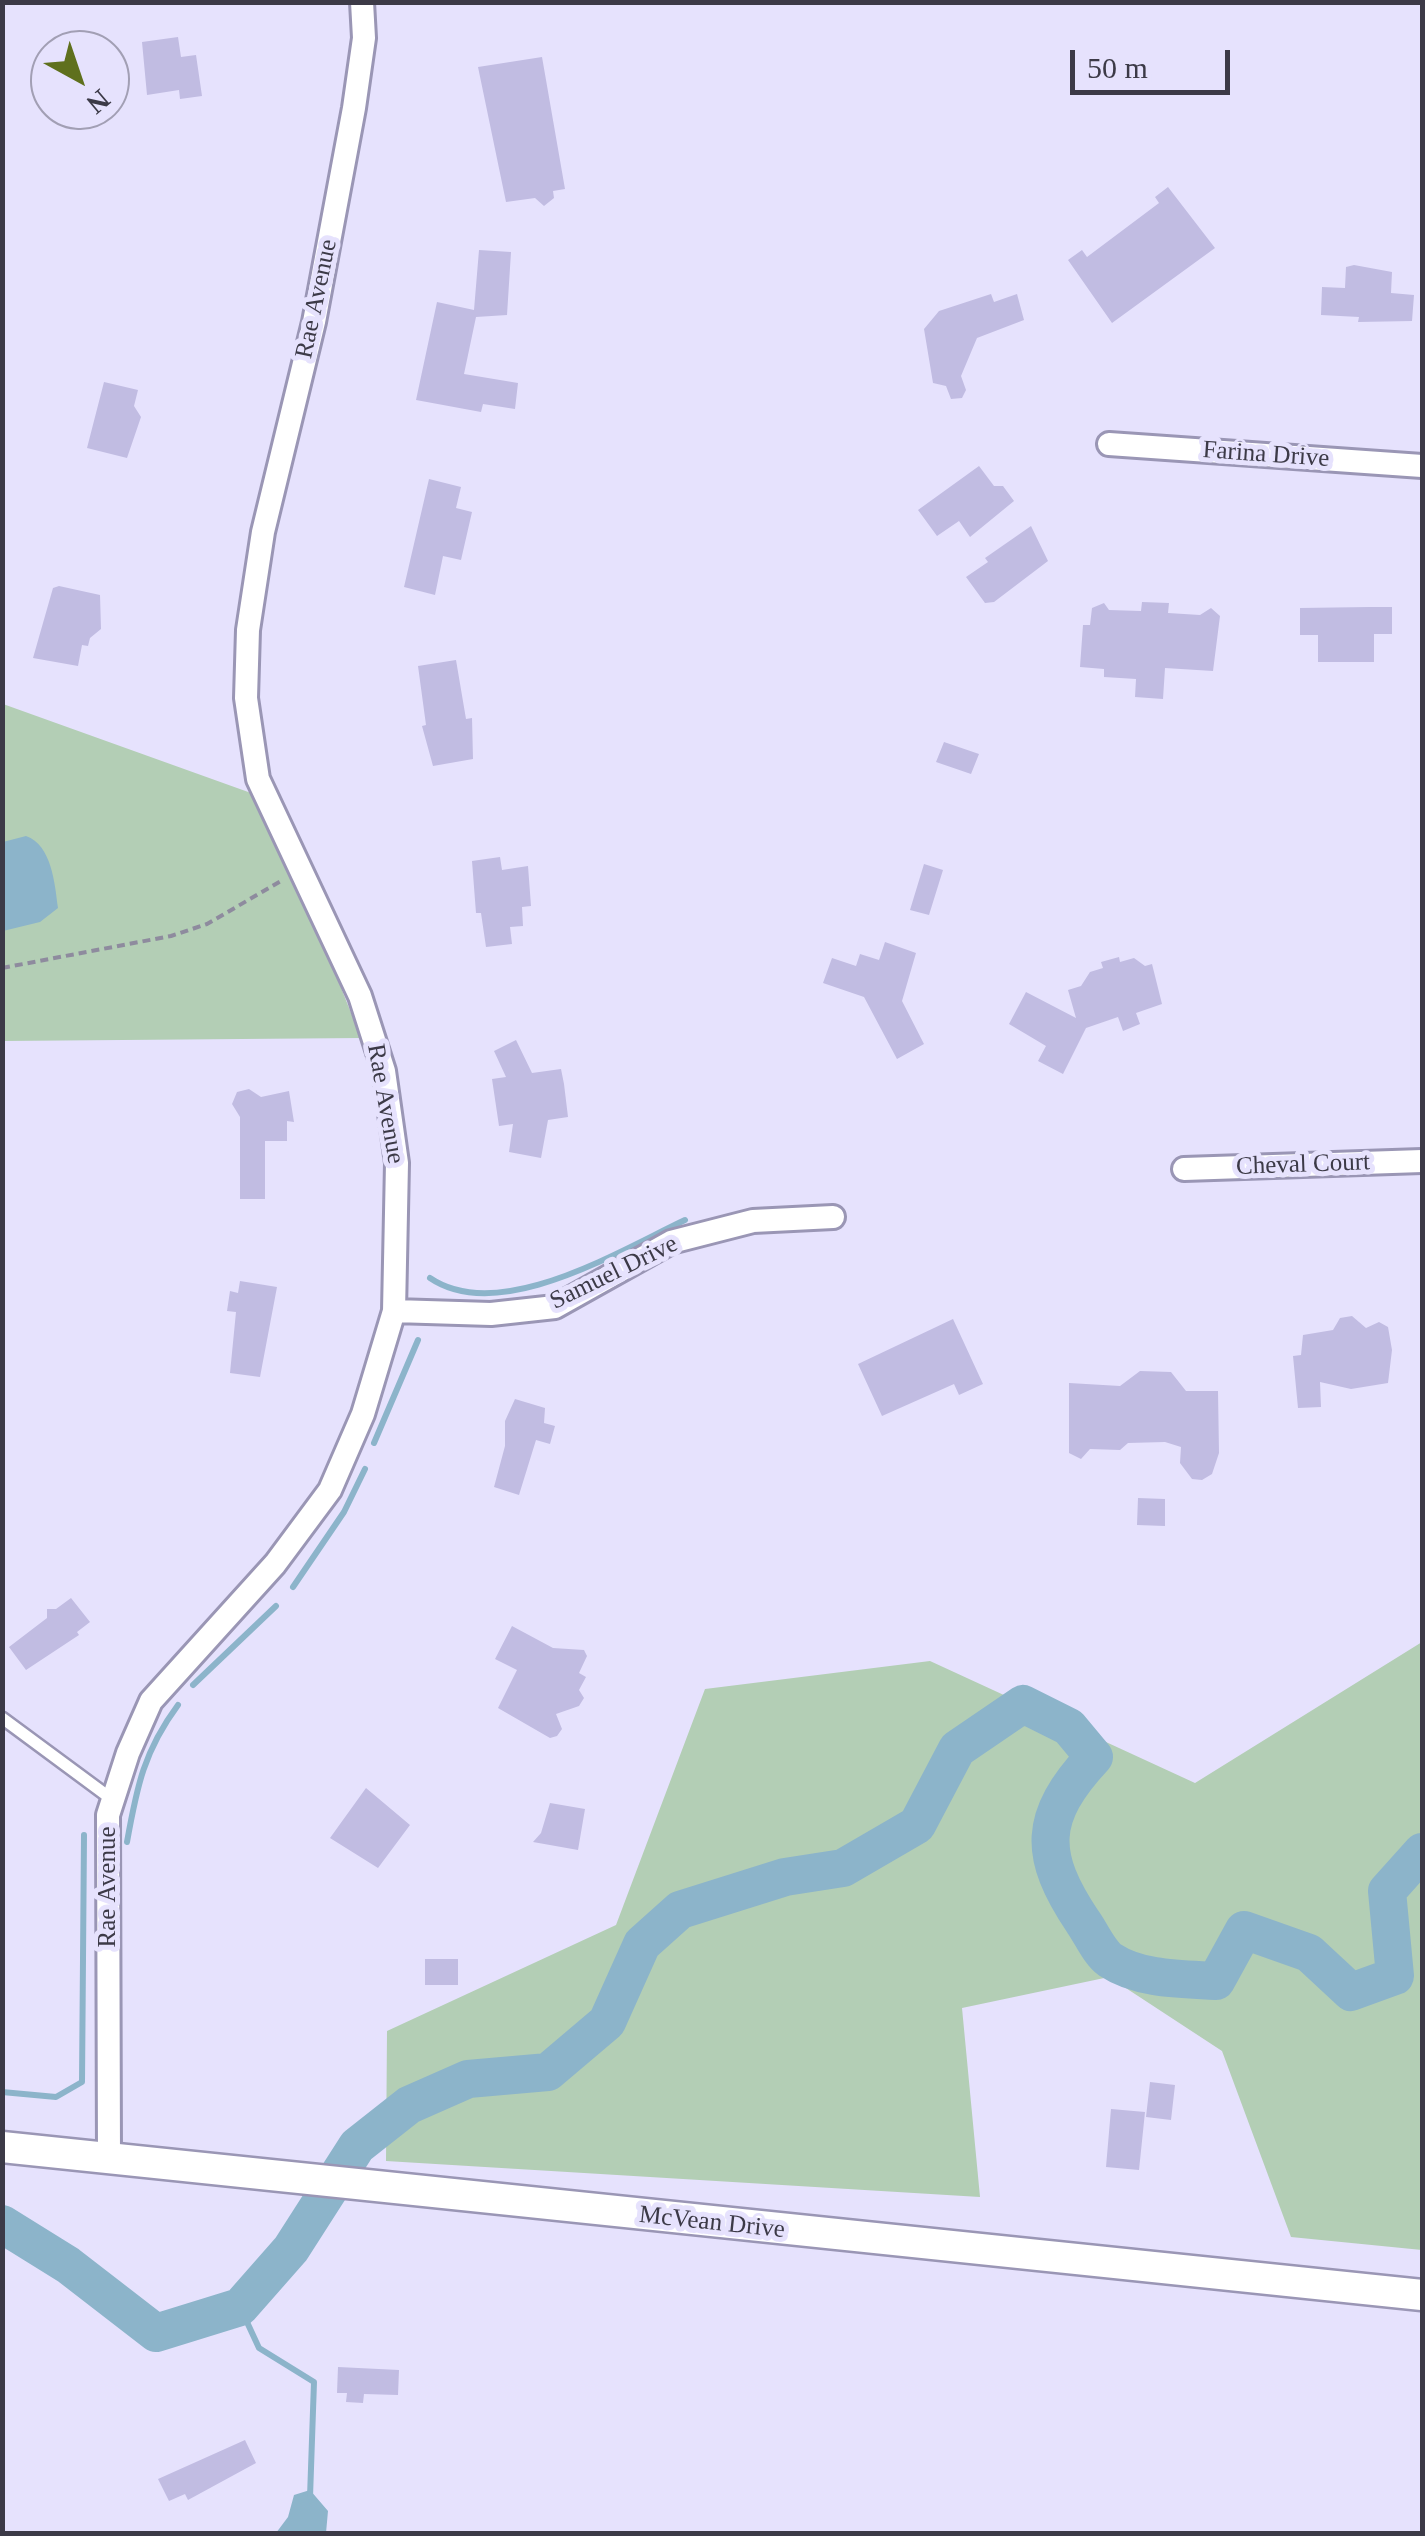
<!DOCTYPE html>
<style>
body{margin:0}
#map{position:relative;width:1425px;height:2536px;overflow:hidden;background:#e6e2fd;font-family:"Times New Roman",serif}
canvas{display:block}
.frame{position:absolute;inset:0;border:5px solid #3c3a47;pointer-events:none}
.north{position:absolute;left:30px;top:30px;width:100px;height:100px;box-sizing:border-box;background:#e6e2fd;border:2px solid #a29fb4;border-radius:50%;rotate:140deg;font-size:28px;font-weight:700;line-height:40px;text-align:center;color:#3c3a47}
.north::after{content:'';display:block;margin:auto;width:35px;height:45px;background:#5f701d;clip-path:polygon(50% 0,100% 100%,50% 72%,0 100%)}
.scale{position:absolute;left:1070px;top:50px;width:160px;height:45px;box-sizing:border-box;border:5px solid #3c3a47;border-top:0;padding-left:12px;font-size:30px;line-height:35px;white-space:nowrap;color:#3c3a47;-webkit-text-stroke:8px #e6e2fd;paint-order:stroke}
</style>
<div id="map">
<canvas width="1425" height="2536"></canvas>
<div class="frame"></div>
<div class="north">N</div>
<div class="scale">50 m</div>
</div>
<script>
const c = document.querySelector('canvas').getContext('2d');
c.lineJoin = 'round';
function fill(path, color) {
  c.fillStyle = color;
  c.fill(path, 'evenodd');
}
function trace(path, color, width, dash) {
  c.strokeStyle = color;
  c.lineWidth = width;
  c.lineCap = dash ? 'butt' : 'round';
  c.setLineDash(dash || []);
  c.stroke(path);
}
function write(font, color, halo, rows, align = 'center') {
  c.font = font + ' "Times New Roman",serif';
  c.lineWidth = 10;
  c.setLineDash([]);
  c.textBaseline = 'middle';
  c.strokeStyle = halo;
  c.fillStyle = color;
  for (const [text, x, y, turn = 0] of rows) {
    c.save();
    c.translate(x, y);
    c.rotate((+turn || 0) * Math.PI / 180);
    c.textAlign = isNaN(turn) ? turn : align;
    if (halo) c.strokeText(text, 0, 0);
    c.fillText(text, 0, 0);
    c.restore();
  }
}
fill(new Path2D(`
 M3,704L251,793L301,887L361,1038L3,1041Z
 M1422,1642V2250L1291,2237L1222,2051L1109,1977L962,2008L980,2197L386,2161L387,2031L616,1925L705,1689L930,1661L1195,1783Z`), '#b3ceb5');
fill(new Path2D(`
 M26,836C52,845 55,885 58,908L40,922L3,931V842Z
 M310,2490L328,2511L326,2533H276L288,2517L294,2495Z`), '#8cb4ca');
trace(new Path2D(`
 M430,1278C499,1325 619,1251 685,1220
 M374,1443L418,1340
 M293,1587L344,1512L365,1469
 M193,1685L276,1606
 M127,1842C137,1786 144,1751 178,1705
 M2,2092L56,2097L82,2082L84,1835
 M240,2307L259,2348L314,2382L310,2497`), '#8cb4ca', 6);
trace(new Path2D(`
 M2,2224L68,2265L156,2333L240,2307L291,2249L357,2146L409,2105L468,2079L548,2072L607,2022L642,1944L680,1910L785,1877L843,1868L917,1825L957,1749L1023,1704L1069,1727L1094,1757C1038,1817 1038,1855 1083,1922C1091,1933 1099,1952 1110,1960C1140,1980 1183,1979 1216,1981L1244,1930L1309,1953L1351,1992L1395,1976L1387,1891L1422,1852`), '#8cb4ca', 38);
fill(new Path2D(`
 M178,37L181,57L196,55L202,96L180,99L179,90L147,95L142,42Z
 M542,57L565,189L553,191L554,198L544,206L535,198L506,202L478,67Z
 M1168,187L1215,248L1112,323L1068,260L1082,250L1087,257L1159,203L1155,197Z
 M479,250L511,252L507,315L476,317L464,374L518,383L515,409L483,404L481,412L416,400L437,302L474,310Z
 M1354,265L1392,272L1391,293L1414,295L1412,321L1358,322L1359,317L1321,315L1322,287L1345,288L1346,267Z
 M991,294L994,302L1017,294L1024,320L977,338L961,376L966,390L962,398L951,399L946,386L933,383L924,329L939,311Z
 M104,382L138,390L134,406L141,417L127,458L87,448Z
 M979,466L994,486H1003L1014,501L970,537L959,521L937,536L918,510Z
 M429,479L461,487L456,508L472,512L461,560L443,556L435,595L404,587Z
 M1031,526L1048,561L994,602L985,603L966,577L988,562L985,558Z
 M59,586L100,595L101,629L90,638L88,646L82,645L78,666L33,658L53,588Z
 M1142,602L1169,603L1168,613L1200,615L1211,608L1220,616L1213,671L1165,668L1163,699L1135,697L1136,679L1104,677V669L1080,667L1083,625H1090L1092,608L1104,603L1109,610L1141,611Z
 M1369,607H1392V634H1374V662H1318V635H1300V608Z
 M456,660L466,719L472,718L473,759L433,766L422,726L426,725L418,666Z
 M944,742L979,754L971,774L936,762Z
 M500,857L502,870L528,866L531,906L522,907L523,926L510,927L512,944L486,947L481,913H476L472,861Z
 M924,864L943,870L929,915L910,910Z
 M885,942L916,953L902,1001L924,1044L897,1059L864,997L823,983L832,958L856,966L860,954L879,960Z
 M1119,957L1120,962L1134,958L1145,966L1152,964L1162,1004L1136,1013L1140,1024L1123,1031L1118,1017L1086,1028L1063,1074L1038,1061L1046,1046L1009,1024L1026,992L1076,1018L1068,990L1081,986L1090,972L1103,968L1101,962Z
 M516,1040L532,1073L561,1069L564,1084L568,1117L548,1120L541,1158L509,1152L513,1124L499,1126L492,1079L506,1077L494,1051Z
 M249,1089L261,1097L289,1091L294,1122L287,1121V1141H265V1199H240V1117L232,1104L237,1092Z
 M240,1281L277,1287L260,1377L230,1373L236,1312L227,1311L230,1291L238,1293Z
 M1352,1316L1366,1328L1379,1322L1388,1327L1392,1350L1388,1383L1351,1389L1320,1382L1321,1407L1298,1408L1293,1356L1301,1355L1303,1335L1333,1330L1340,1318Z
 M953,1319L983,1384L959,1395L954,1384L882,1416L858,1364Z
 M1140,1371L1171,1372L1186,1391H1218L1219,1453L1212,1474L1202,1480L1192,1479L1180,1463L1181,1447L1165,1442L1128,1443L1120,1450L1090,1449L1081,1459L1069,1453V1383L1120,1386Z
 M515,1399L545,1408L544,1423L555,1426L550,1444L536,1440L519,1495L494,1487L505,1446V1421Z
 M1138,1498L1165,1499V1526L1137,1525Z
 M71,1598L90,1622L77,1632L79,1635L26,1670L9,1647L47,1618V1609H56Z
 M512,1626L553,1648L584,1650L587,1656L579,1673L586,1677L579,1690L584,1698L579,1706L556,1714L562,1729L557,1736L550,1738L498,1708L517,1670L495,1659Z
 M366,1788L410,1825L378,1868L330,1838Z
 M550,1803L585,1809L578,1850L533,1842L541,1833Z
 M425,1959H458V1985H425Z
 M1150,2082L1175,2085L1171,2120L1146,2117Z
 M1111,2109L1145,2112L1139,2170L1106,2167Z
 M338,2367L399,2370L398,2395L364,2394L363,2403L346,2402L347,2393H337Z
 M245,2440L256,2463L188,2500L185,2494L169,2501L158,2479Z`), '#c1bce2');
const service = new Path2D(`
 M2,1718L113,1800`);
const minor = new Path2D(`
 M1109,444L1422,466
 M1184,1169L1422,1161
 M394,1311L491,1314L555,1307L671,1242L753,1221L833,1217
 M109,2158L108,1815L128,1753L151,1701L275,1564L330,1490L363,1414L394,1311L397,1163L384,1071L360,996L258,779L246,698L248,630L263,532L314,322L354,108L364,38L362,2`);
const secondary = new Path2D(`
 M2,2147L1422,2295`);
trace(service, '#9a96b5', 16);
trace(minor, '#9a96b5', 28);
trace(secondary, '#9a96b5', 35);
trace(new Path2D(`
 M2,968L171,936L207,924L281,881`), '#8e8b9e', 4, [8, 5]);
trace(service, '#fff', 11);
trace(minor, '#fff', 22);
trace(secondary, '#fff', 30);
write('25px', '#3c3a47', '#e6e2fd', [
 ["Rae Avenue",317,299,-78],
 ["Farina Drive",1266,455,4],
 ["Rae Avenue",385,1104,80],
 ["Cheval Court",1303,1165,-2],
 ["Samuel Drive",614,1273,-26],
 ["Rae Avenue",108,1887,-90],
 ["McVean Drive",712,2223,6]
]);
</script>
